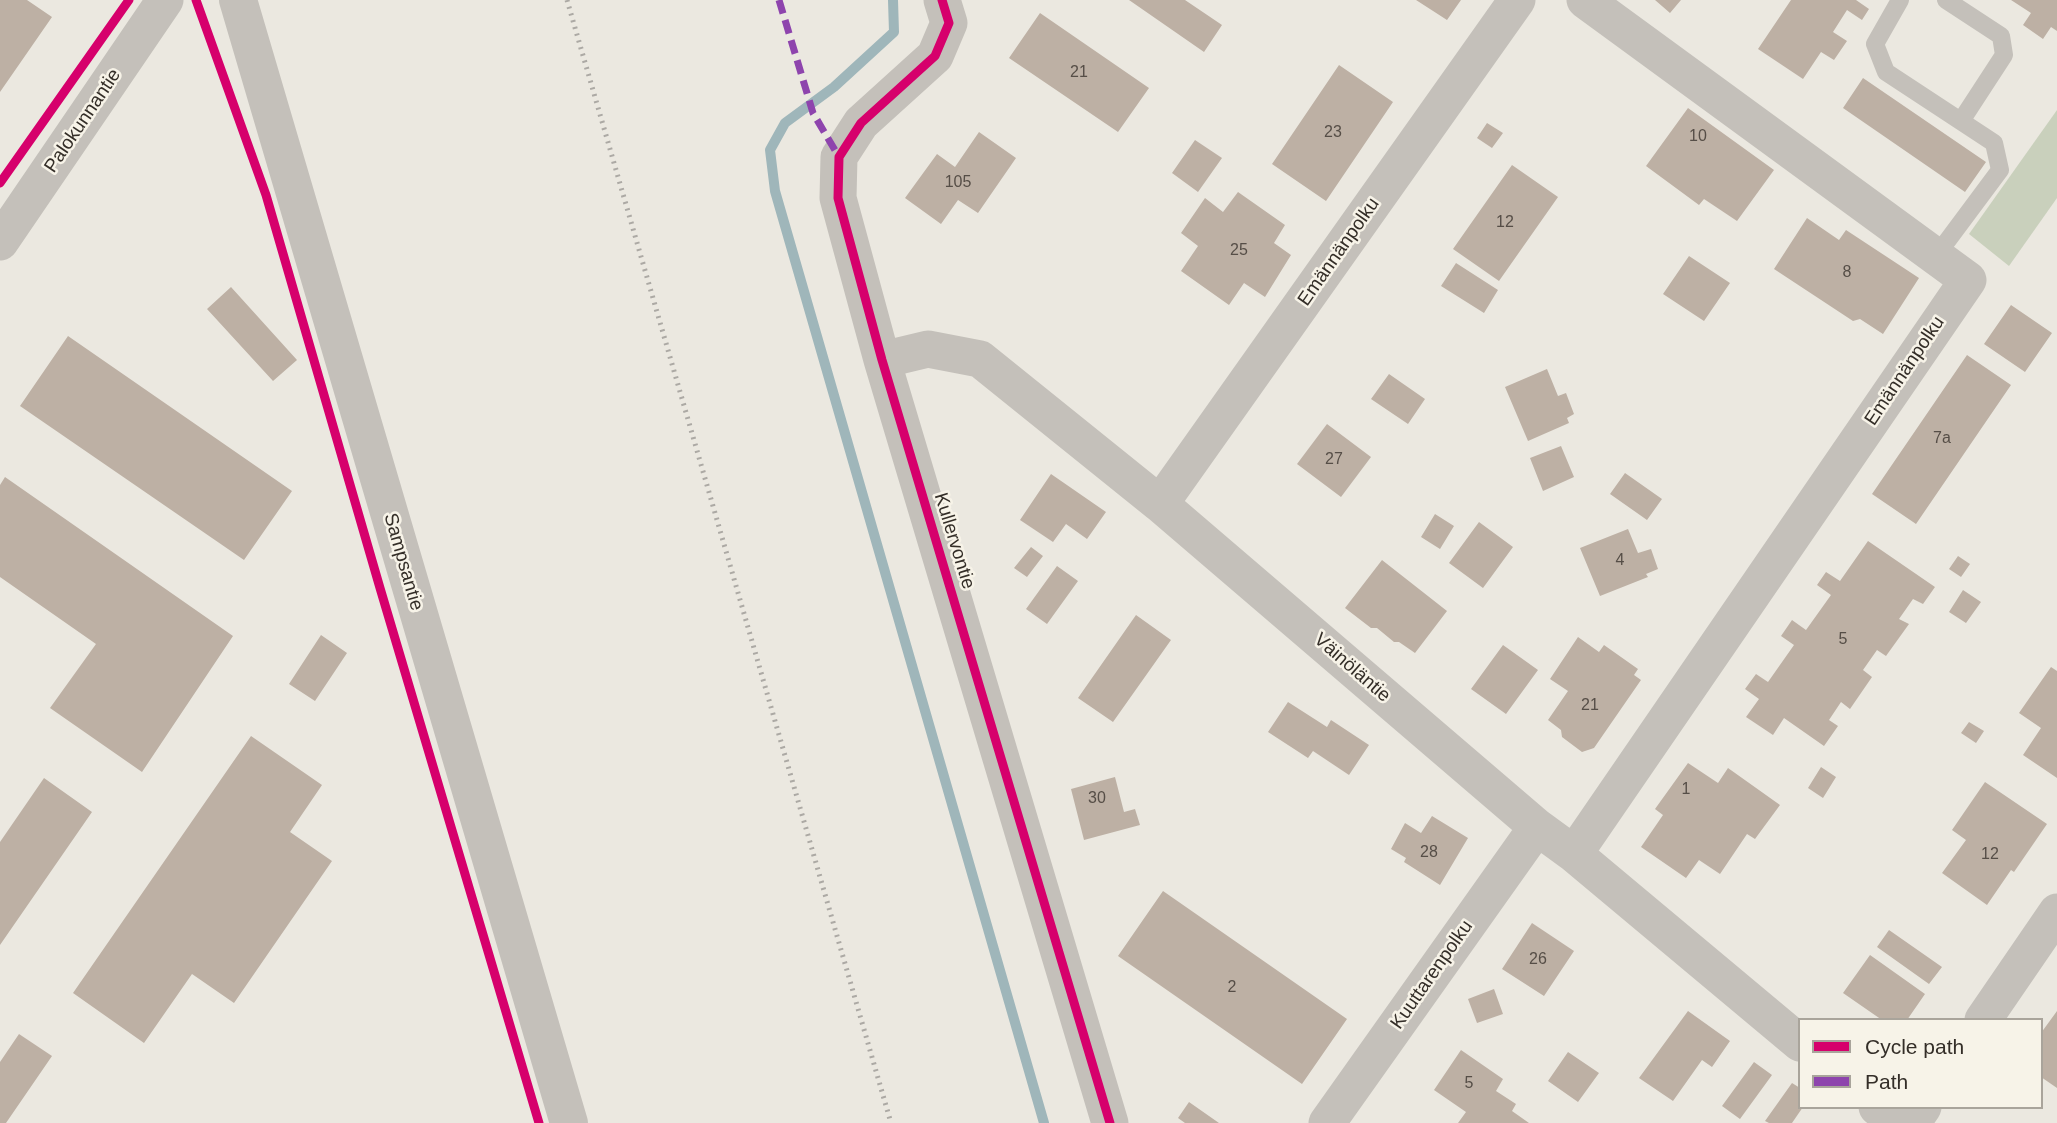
<!DOCTYPE html>
<meta charset="utf-8">
<style>
body{margin:0}
#map{position:relative;width:2057px;height:1123px;overflow:hidden;background:#ebe8e0;font-family:Arial,sans-serif}
canvas{display:block}
.legend{position:absolute;left:1798px;top:1018px;width:245px;height:91px;box-sizing:border-box;background:#f7f3e8;border:2px solid #a9a49b;margin:0;padding:9px 12px;list-style:none;font-size:21px;color:#342e28}
.legend li{display:flex;align-items:center;gap:14px;height:35px}
.legend b{width:35px;border:2px solid #a9a49b}
</style>
<div id="map">
<canvas width="2057" height="1123"></canvas>
<ul class="legend">
<li><b style="height:9px;background:#d6006c"></b>Cycle path</li>
<li><b style="height:9px;background:#8e44ad"></b>Path</li>
</ul>
</div>
<script>
const c = document.querySelector('canvas').getContext('2d');
c.lineJoin = 'round';
function fill(path, color) {
  c.fillStyle = color;
  c.fill(path, 'evenodd');
}
function trace(path, color, width, dash) {
  c.strokeStyle = color;
  c.lineWidth = width;
  c.lineCap = dash ? 'butt' : 'round';
  c.setLineDash(dash || []);
  c.stroke(path);
}
function write(font, color, halo, rows, align = 'center') {
  c.font = font + ' Arial,sans-serif';
  c.lineWidth = 5;
  c.setLineDash([]);
  c.textBaseline = 'middle';
  c.strokeStyle = halo;
  c.fillStyle = color;
  for (const [text, x, y, turn = 0] of rows) {
    c.save();
    c.translate(x, y);
    c.rotate((+turn || 0) * Math.PI / 180);
    c.textAlign = isNaN(turn) ? turn : align;
    if (halo) c.strokeText(text, 0, 0);
    c.fillText(text, 0, 0);
    c.restore();
  }
}
fill(new Path2D(`
 M2057,110V198L2009,266L1969,234Z`), '#c9d0bc');
trace(new Path2D(`
 M893,0L894,32L834,87L785,123L770,150L775,191L1044,1123`), '#9fb6ba', 10);
fill(new Path2D(`
 M0,0H27L52,17L0,92Z
 M1129,0H1185L1222,25L1204,52Z
 M1416,0H1461L1447,20Z
 M1655,0H1681L1670,13Z
 M1791,0H1856L1869,9L1862,20L1847,10L1833,32L1847,41L1834,60L1821,52L1803,79L1758,49Z
 M2011,0H2057V31L2051,27L2043,39L2023,25L2031,13Z
 M1040,13L1149,88L1118,132L1009,58Z
 M1339,65L1393,102L1326,201L1272,164Z
 M1863,78L1986,162L1965,192L1843,108Z
 M1688,108L1774,170L1737,221L1704,199L1699,205L1646,166Z
 M1487,123L1503,133L1492,148L1477,138Z
 M979,132L1016,158L978,213L958,200L941,224L905,198L937,154L955,167Z
 M1195,140L1222,158L1198,192L1172,173Z
 M1512,165L1558,197L1499,281L1453,249Z
 M1238,192L1285,225L1274,243L1291,255L1265,297L1244,283L1229,305L1181,271L1198,246L1181,233L1205,198L1223,212Z
 M1807,218L1839,240L1846,230L1919,278L1883,334L1860,319L1853,321L1774,269Z
 M1689,256L1730,283L1704,321L1663,294Z
 M1456,263L1498,290L1484,313L1441,286Z
 M231,287L297,360L273,381L207,309Z
 M2011,305L2052,333L2025,372L1984,344Z
 M68,336L292,491L244,560L20,406Z
 M1967,355L2011,385L1916,524L1872,494Z
 M1547,369L1558,396L1566,393L1574,414L1567,418L1569,423L1528,441L1505,387Z
 M1389,374L1425,399L1408,424L1371,399Z
 M1327,424L1371,457L1341,497L1297,464Z
 M1561,446L1574,477L1543,491L1530,458Z
 M1625,473L1662,499L1647,520L1610,494Z
 M1051,474L1106,512L1087,539L1066,524L1053,542L1020,520Z
 M5,477L233,636L142,772L50,708L96,644L0,577V485Z
 M1435,514L1454,526L1440,549L1421,537Z
 M1479,522L1513,547L1483,588L1449,563Z
 M1628,529L1638,553L1651,549L1658,569L1646,574L1648,577L1600,596L1580,548Z
 M1868,541L1935,587L1923,604L1913,599L1899,619L1909,624L1886,656L1877,650L1863,670L1872,677L1850,709L1841,702L1829,720L1838,726L1824,746L1784,718L1773,735L1746,717L1759,699L1745,689L1756,674L1768,682L1794,645L1781,636L1792,620L1806,630L1831,595L1817,585L1826,572L1840,581Z
 M1031,547L1043,556L1027,577L1014,568Z
 M1958,556L1970,564L1961,577L1949,569Z
 M1382,560L1447,611L1415,653L1399,642H1394L1377,628H1371L1345,608Z
 M1057,566L1078,581L1047,624L1026,609Z
 M1963,590L1981,602L1966,623L1949,612Z
 M1136,615L1171,640L1113,722L1078,698Z
 M321,635L347,653L315,701L289,684Z
 M1578,637L1599,652L1604,645L1638,669L1634,675L1641,680L1594,748L1582,752L1562,737L1561,730L1548,720L1568,691L1550,679Z
 M1503,645L1538,670L1506,714L1471,689Z
 M2051,667L2057,671V778L2023,755L2041,728L2019,713Z
 M1288,702L1327,727L1331,720L1369,745L1349,775L1313,751L1308,758L1268,732Z
 M1969,722L1984,731L1976,743L1961,733Z
 M251,736L322,785L290,832L332,861L234,1003L192,974L144,1043L73,993Z
 M1688,763L1718,783L1728,768L1780,805L1755,839L1747,834L1720,874L1699,860L1686,878L1641,847L1663,815L1655,809Z
 M1821,767L1836,777L1823,798L1808,788Z
 M1115,777L1124,812L1135,809L1140,825L1084,840L1071,789Z
 M44,778L92,812L0,945V842Z
 M1985,782L2047,824L2014,872L2011,870L1987,905L1942,873L1966,840L1952,830Z
 M1432,816L1468,838L1440,885L1404,862L1406,858L1391,849L1405,823L1421,833Z
 M1163,891L1347,1019L1302,1084L1118,956Z
 M1532,923L1574,951L1544,996L1502,969Z
 M1889,930L1942,967L1929,984L1877,947Z
 M1870,955L1925,994L1907,1020H1882L1843,993Z
 M1494,989L1503,1014L1477,1023L1468,999Z
 M1688,1011L1730,1041L1712,1067L1702,1060L1673,1101L1639,1078Z
 M2057,1011V1088L2041,1077V1033Z
 M19,1034L52,1056L6,1123H0V1062Z
 M1461,1050L1503,1079L1496,1091L1516,1104L1512,1111L1529,1123H1458L1466,1112L1434,1090Z
 M1568,1052L1599,1073L1578,1102L1548,1081Z
 M1754,1062L1772,1075L1740,1119L1722,1106Z
 M1792,1083L1800,1088V1107H1803L1792,1123H1769L1765,1121Z
 M1189,1102L1219,1123H1185L1178,1118Z`), '#bdb0a4');
trace(new Path2D(`
 M1900,0L1875,44L1886,72L1994,143L2000,170L1936,256
 M1946,0L2001,36L2004,55L1961,121`), '#c4c0ba', 18);
trace(new Path2D(`
 M942,0L949,23L935,56L861,123L839,157L838,198L882,360L1110,1123
 M0,242L165,0
 M882,360L928,349L980,359L1160,504L1537,827L1574,854L1800,1043
 M1160,504L1517,0
 M1574,854L1968,280L1585,0
 M1983,1020L2057,912
 M1877,1107L1896,1123
 M1327,1123L1537,827
 M1912,1123L1923,1107`), '#c4c0ba', 37);
trace(new Path2D(`
 M238,0L569,1123`), '#c4c0ba', 38);
trace(new Path2D(`
 M567,0L891,1123`), '#aca9a4', 5, [2, 5]);
trace(new Path2D(`
 M779,0L813,113L839,157`), '#8e44ad', 7, [14, 7]);
trace(new Path2D(`
 M196,0L266,195L380,588L539,1123
 M942,0L949,23L935,56L861,123L839,157L838,198L882,360L1110,1123
 M0,183L129,0`), '#d6006c', 9);
write('16px', '#564e47', null, [
 ["21",1079,73],
 ["23",1333,133],
 ["10",1698,137],
 ["105",958,183],
 ["12",1505,223],
 ["25",1239,251],
 ["8",1847,273],
 ["7a",1942,439],
 ["27",1334,460],
 ["4",1620,561],
 ["5",1843,640],
 ["21",1590,706],
 ["1",1686,790],
 ["30",1097,799],
 ["28",1429,853],
 ["12",1990,855],
 ["26",1538,960],
 ["2",1232,988],
 ["5",1469,1084]
]);
write('19px', '#342e28', '#f7f3e8', [
 ["Palokunnantie",83,121,-56],
 ["Emännänpolku",1339,252,-55],
 ["Emännänpolku",1905,371,-56],
 ["Kullervontie",954,541,73],
 ["Sampsantie",403,562,74],
 ["Väinöläntie",1352,668,41],
 ["Kuuttarenpolku",1432,975,-55]
]);
</script>
